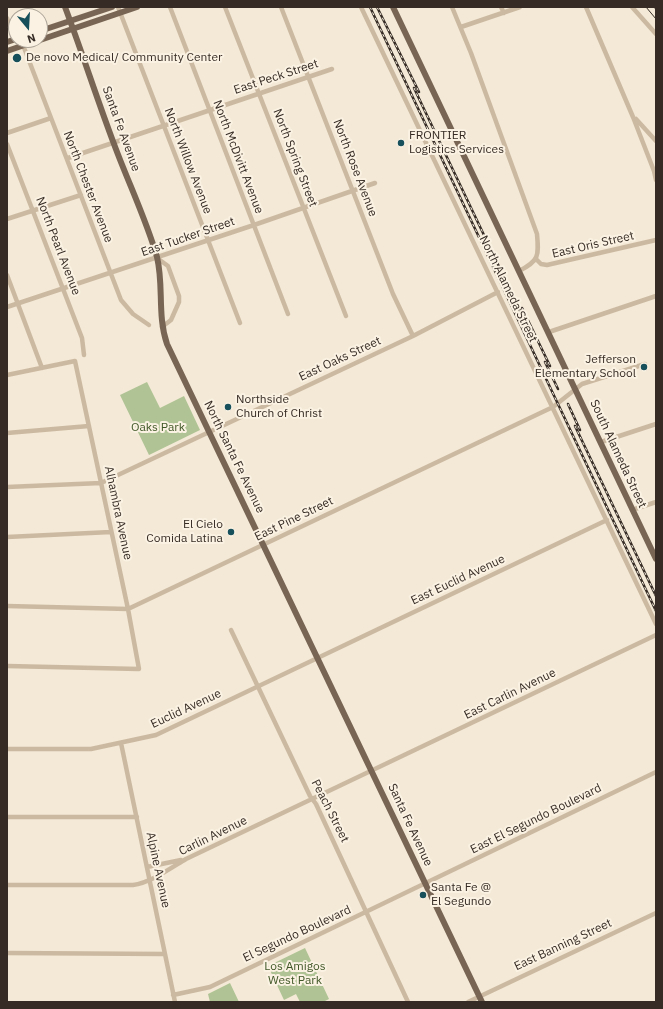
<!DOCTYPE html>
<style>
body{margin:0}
#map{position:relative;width:663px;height:1009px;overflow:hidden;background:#f3e9d6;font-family:"IBM Plex Sans",sans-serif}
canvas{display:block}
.frame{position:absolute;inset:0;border:8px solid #362c25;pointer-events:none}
.north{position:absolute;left:8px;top:8px;width:40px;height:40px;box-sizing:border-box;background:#fbf2e3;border:1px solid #aca397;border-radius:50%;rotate:162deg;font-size:11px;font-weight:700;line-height:16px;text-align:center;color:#362c25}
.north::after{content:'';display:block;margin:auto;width:14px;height:18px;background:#174f5b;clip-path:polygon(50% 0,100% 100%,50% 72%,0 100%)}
</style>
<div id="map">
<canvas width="663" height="1009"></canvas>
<div class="frame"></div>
<div class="north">N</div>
</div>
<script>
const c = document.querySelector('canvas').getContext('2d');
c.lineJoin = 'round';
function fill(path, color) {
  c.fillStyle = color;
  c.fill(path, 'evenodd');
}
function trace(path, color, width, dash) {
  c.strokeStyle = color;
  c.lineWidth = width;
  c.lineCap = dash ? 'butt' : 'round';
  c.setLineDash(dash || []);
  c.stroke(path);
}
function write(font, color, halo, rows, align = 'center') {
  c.font = font + ' "IBM Plex Sans",sans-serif';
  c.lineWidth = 4;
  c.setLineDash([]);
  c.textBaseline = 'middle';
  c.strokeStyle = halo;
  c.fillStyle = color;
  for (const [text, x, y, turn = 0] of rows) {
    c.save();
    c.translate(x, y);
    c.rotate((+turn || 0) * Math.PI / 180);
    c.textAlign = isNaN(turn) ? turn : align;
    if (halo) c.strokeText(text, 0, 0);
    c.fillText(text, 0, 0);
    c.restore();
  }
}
fill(new Path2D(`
 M147,382L160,408L184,396L200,430L149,455L120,395Z
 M305,948L329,999L323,1002H300L296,994L284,1000L268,966Z
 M230,983L239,1002H210L208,994Z`), '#afc395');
trace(new Path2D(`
 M118,7L240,323
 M170,7L288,314
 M225,7L346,316
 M281,7L393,294L413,336
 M361,7L656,624
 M452,7L471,53L537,234C539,256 539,261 519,271
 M501,7L504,13
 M586,7L633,117L654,171L656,180
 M632,7L656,34
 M7,18L15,39
 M461,27L520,7
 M23,45L121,300L133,314L149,325
 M636,119L656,141
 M7,133L51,118
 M7,144L82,338L84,355
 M68,158L332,69
 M7,219L81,195
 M157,258L168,266L179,296V302L171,320L162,327
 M536,259L541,264L547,265L656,240
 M7,275L42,368
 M7,307L254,225L375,183
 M549,332L656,296
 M7,375L75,361L128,609L139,669L7,666
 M7,433L89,426
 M601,442L656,424
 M7,487L101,483L413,336L498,292
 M632,510L656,502
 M7,537L111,532
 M7,606L128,609L553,407L582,384L645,364
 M231,630L310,796L316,804L408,1002
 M121,743L175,1002
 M7,749H91L156,735L607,520
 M7,817H137
 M147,867L181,860
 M7,885H133C150,883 171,868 186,859L656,635
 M7,953L165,954
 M173,995L210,987L656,772
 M468,1002L656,913`), '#ccb9a1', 4.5);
trace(new Path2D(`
 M65,7C82,52 97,99 114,144C128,182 146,219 157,257C164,286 157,315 167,344L482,1002
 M393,7L656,559
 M40,31L112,7
 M40,40L137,7
 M7,42L16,39
 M7,51L39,40`), '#796554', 6);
trace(new Path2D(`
 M646,7L656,19`), '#362c25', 1);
const rail = new Path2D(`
 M370,7L656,611
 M377,7L419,92
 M655,7L656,8
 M414,88L522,315
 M522,308L550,366
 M545,362L558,389
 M568,404L580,430
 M575,426L656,596`);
trace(rail, '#362c25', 2.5);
trace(rail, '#fbf2e3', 1, [3]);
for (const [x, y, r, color] of [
 [17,58,5,"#174f5b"],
 [401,143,4,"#174f5b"],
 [644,367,4,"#174f5b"],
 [228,407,4,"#174f5b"],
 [231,532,4,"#174f5b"],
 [423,895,4,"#174f5b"]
]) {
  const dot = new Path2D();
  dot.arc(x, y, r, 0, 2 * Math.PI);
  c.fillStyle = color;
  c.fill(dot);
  trace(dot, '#fbf2e3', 1.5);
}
write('12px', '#362c25', '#fbf2e3', [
 ["De novo Medical/ Community Center",26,58],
 ["FRONTIER",409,136],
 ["Logistics Services",409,150],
 ["Jefferson",636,360,"right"],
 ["Elementary School",636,374,"right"],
 ["Northside",236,400],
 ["Church of Christ",236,414],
 ["El Cielo",223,525,"right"],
 ["Comida Latina",223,539,"right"],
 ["Santa Fe @",431,888],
 ["El Segundo",431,902]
], 'left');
write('12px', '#362c25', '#fbf2e3', [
 ["East Peck Street",276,77,-18],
 ["Santa Fe Avenue",121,129,70],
 ["North McDivitt Avenue",238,157,69],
 ["North Spring Street",295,158,69],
 ["North Willow Avenue",188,161,69],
 ["North Rose Avenue",355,168,69],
 ["North Chester Avenue",88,187,69],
 ["East Tucker Street",188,237,-19],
 ["East Oris Street",593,245,-13],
 ["North Pearl Avenue",58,246,69],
 ["North Alameda Street",508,289,64],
 ["East Oaks Street",340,359,-25],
 ["South Alameda Street",618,454,65],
 ["North Santa Fe Avenue",234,457,64],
 ["Alhambra Avenue",118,513,78],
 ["East Pine Street",294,519,-26],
 ["East Euclid Avenue",458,580,-25],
 ["East Carlin Avenue",510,694,-26],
 ["Euclid Avenue",186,709,-25],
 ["Peach Street",330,811,63],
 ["East El Segundo Boulevard",536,819,-26],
 ["Santa Fe Avenue",410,825,65],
 ["Carlin Avenue",213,836,-26],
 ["Alpine Avenue",158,870,78],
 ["El Segundo Boulevard",297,934,-25],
 ["East Banning Street",563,945,-25]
]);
write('12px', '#3f5626', '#fbf2e3', [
 ["Oaks Park",158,428],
 ["Los Amigos",295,967],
 ["West Park",295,981]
]);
</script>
